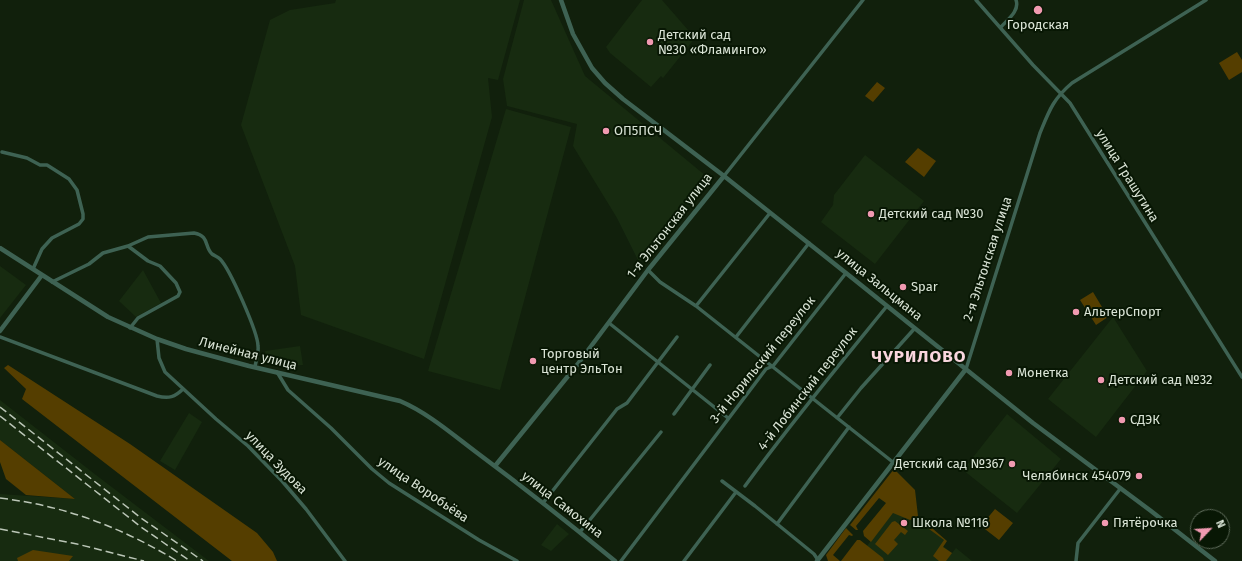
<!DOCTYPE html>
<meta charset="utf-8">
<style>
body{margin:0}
#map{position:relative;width:1242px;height:561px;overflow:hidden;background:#11200c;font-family:"Fira Sans",sans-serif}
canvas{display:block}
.north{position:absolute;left:1190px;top:509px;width:40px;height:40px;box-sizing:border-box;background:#081704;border:1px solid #5c6958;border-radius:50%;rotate:65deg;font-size:11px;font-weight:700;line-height:16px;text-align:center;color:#dae4d6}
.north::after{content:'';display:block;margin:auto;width:14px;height:18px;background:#f19ab1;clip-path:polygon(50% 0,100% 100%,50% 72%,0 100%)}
</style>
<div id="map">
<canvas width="1242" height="561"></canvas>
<div class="north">N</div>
</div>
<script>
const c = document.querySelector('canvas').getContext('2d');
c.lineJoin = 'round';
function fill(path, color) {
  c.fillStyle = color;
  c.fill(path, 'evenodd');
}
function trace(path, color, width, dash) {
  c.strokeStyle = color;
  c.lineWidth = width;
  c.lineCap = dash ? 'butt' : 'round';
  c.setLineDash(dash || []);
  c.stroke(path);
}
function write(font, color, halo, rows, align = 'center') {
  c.font = font + ' "Fira Sans",sans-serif';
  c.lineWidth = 4;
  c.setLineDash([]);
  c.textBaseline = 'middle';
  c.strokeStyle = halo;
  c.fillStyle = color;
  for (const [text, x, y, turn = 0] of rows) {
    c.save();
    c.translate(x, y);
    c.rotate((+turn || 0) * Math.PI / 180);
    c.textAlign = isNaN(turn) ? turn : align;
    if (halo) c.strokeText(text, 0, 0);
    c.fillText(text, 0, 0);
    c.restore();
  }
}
fill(new Path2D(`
 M336,0H520L498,80L488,78L492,117L424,359L301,315L295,266L241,125L270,20L290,10L335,3Z
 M524,0H551L585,76L706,176L639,262L617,218L573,146L577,124L507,106L503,79Z
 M642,0H662L695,38L663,78L661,76L651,87L610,53L606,47Z
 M506,109L571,127L500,390L428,371Z
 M865,155L924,201L875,264L821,222L833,205L834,195Z
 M0,266L26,285L0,318Z
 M143,270L161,303L136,317L119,301Z
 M1113,317L1147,371L1096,437L1048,399Z
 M300,346L303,365L284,366L267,358L265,351Z
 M0,400L96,475L209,561H0V494L75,499L0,440Z
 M189,413L202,422L175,470L160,461Z
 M1007,414L1061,459L1017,513L963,470Z
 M899,505L946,541L943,546L952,553L956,548L972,561H855Z
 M557,524L569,534L551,551L541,545Z`), '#172b10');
fill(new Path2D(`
 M1237,52L1242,60V72L1229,80L1219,63Z
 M877,82L885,88L873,102L865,96Z
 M918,148L936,161L924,177L905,162Z
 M1093,292L1108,317L1096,325L1080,300Z
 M8,365L130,444L257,533L273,552L277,561H232L22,399L26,389L4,368Z
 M0,440L75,499L26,495L6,479L0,462Z
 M894,469L915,490L918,516L947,541L943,547L952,553L946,561H939L933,556L944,540L914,518L910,520L893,513L871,542L864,536L863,531L886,503L879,498L856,526L858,530H856L850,525Z
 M995,509L1013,523L999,540L981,526Z
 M895,521L908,531L905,535L901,532L894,540L898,544L888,555L875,544L892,522Z
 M846,528L853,535L852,536L849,535L833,555L840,561H828L826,555Z
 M857,540H860L883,558L884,561H841Z
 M33,550L73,556L69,561H18L17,558Z`), '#553e00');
trace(new Path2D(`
 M976,0L1033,65L1070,103L1242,377
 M1001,27C1007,20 1020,11 1016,0
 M2,152L27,158L40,165H47L69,179L77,190L83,214V219L79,224L52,238L42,249L33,269
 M724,176L863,0
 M128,246L148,261L160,266L176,283L180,292L178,296L138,318L130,328
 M648,270L660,282L696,306L894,463
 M52,282L89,264L103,253L128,246L148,237L194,233C210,236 204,247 212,254C215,256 218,257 220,259C230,269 258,333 258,346C259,353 256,360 255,367
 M696,306L770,213
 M609,323L728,418
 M0,337L157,396C169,399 175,397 183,389
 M736,337L809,243
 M157,339L159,358L165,372L216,419L248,446L282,481L306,509L345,561
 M966,369L1040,133C1049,111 1053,99 1072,83L1206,0
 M277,372L288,390L331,428L372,469L389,483L479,540L517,561
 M674,414L710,365
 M837,418L861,388L915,328
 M722,481L755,506L814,554L818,560
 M745,486C790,424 839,365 887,306
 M543,503L617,409L627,403L677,337
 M777,524L849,427
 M580,532L661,432
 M621,561L766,369L773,366L846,273
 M684,561L736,492
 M1076,561L1078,543L1120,489`), '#3e6253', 3.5);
trace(new Path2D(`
 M561,0L573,34L592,68L605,83L623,99L724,176L846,273L1033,423L1151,511L1215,561
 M0,248L108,317L157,339L186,349L249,366L400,401C428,413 452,434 476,452C523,487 570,524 615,561
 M0,331L42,275
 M495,466L577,365L648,270L724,176
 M817,561L966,369`), '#3e6253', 4.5);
trace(new Path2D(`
 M0,407L141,518L203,561
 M0,416L141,527L190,561
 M0,498C65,506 121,527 177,561
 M0,529L77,544L144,561`), '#bbc6b7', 1.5, [8, 4]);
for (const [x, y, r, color] of [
 [1038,10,5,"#f19ab1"],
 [650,42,4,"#f19ab1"],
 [606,131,4,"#f19ab1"],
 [871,214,4,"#f19ab1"],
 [903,287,4,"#f19ab1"],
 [1076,312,4,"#f19ab1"],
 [533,361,4,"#f19ab1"],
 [1009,373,4,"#f19ab1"],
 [1101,380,4,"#f19ab1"],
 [1122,420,4,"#f19ab1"],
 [1012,464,4,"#f19ab1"],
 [1139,476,4,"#f19ab1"],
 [904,523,4,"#f19ab1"],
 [1105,523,4,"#f19ab1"]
]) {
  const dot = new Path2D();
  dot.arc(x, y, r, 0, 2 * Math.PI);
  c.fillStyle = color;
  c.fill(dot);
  trace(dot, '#081704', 1.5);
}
write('13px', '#dae4d6', '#081704', [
 ["Городская",1038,25,"center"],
 ["Детский сад",658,35],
 ["№30 «Фламинго»",658,50],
 ["ОП5ПСЧ",614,131],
 ["Детский сад №30",879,214],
 ["Spar",911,287],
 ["АльтерСпорт",1084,312],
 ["Торговый",541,354],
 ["центр ЭльТон",541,369],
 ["Монетка",1017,373],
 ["Детский сад №32",1109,380],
 ["СДЭК",1130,420],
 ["Детский сад №367",1004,464,"right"],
 ["Челябинск 454079",1131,476,"right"],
 ["Школа №116",912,523],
 ["Пятёрочка",1113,523]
], 'left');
write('13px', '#dae4d6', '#081704', [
 ["улица Трашутина",1127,176,58],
 ["1-я Эльтонская улица",670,226,-52],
 ["2-я Эльтонская улица",988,259,-72],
 ["улица Зальцмана",879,285,39],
 ["Линейная улица",248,354,14],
 ["3-й Норильский переулок",763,360,-51],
 ["4-й Лобинский переулок",808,389,-52],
 ["улица Зудова",276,463,46],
 ["улица Воробьёва",423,490,34],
 ["улица Самохина",562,505,38]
]);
c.letterSpacing = '1px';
write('bold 17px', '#f9d6de', '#081704', [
 ["ЧУРИЛОВО",919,357]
]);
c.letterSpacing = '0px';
</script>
